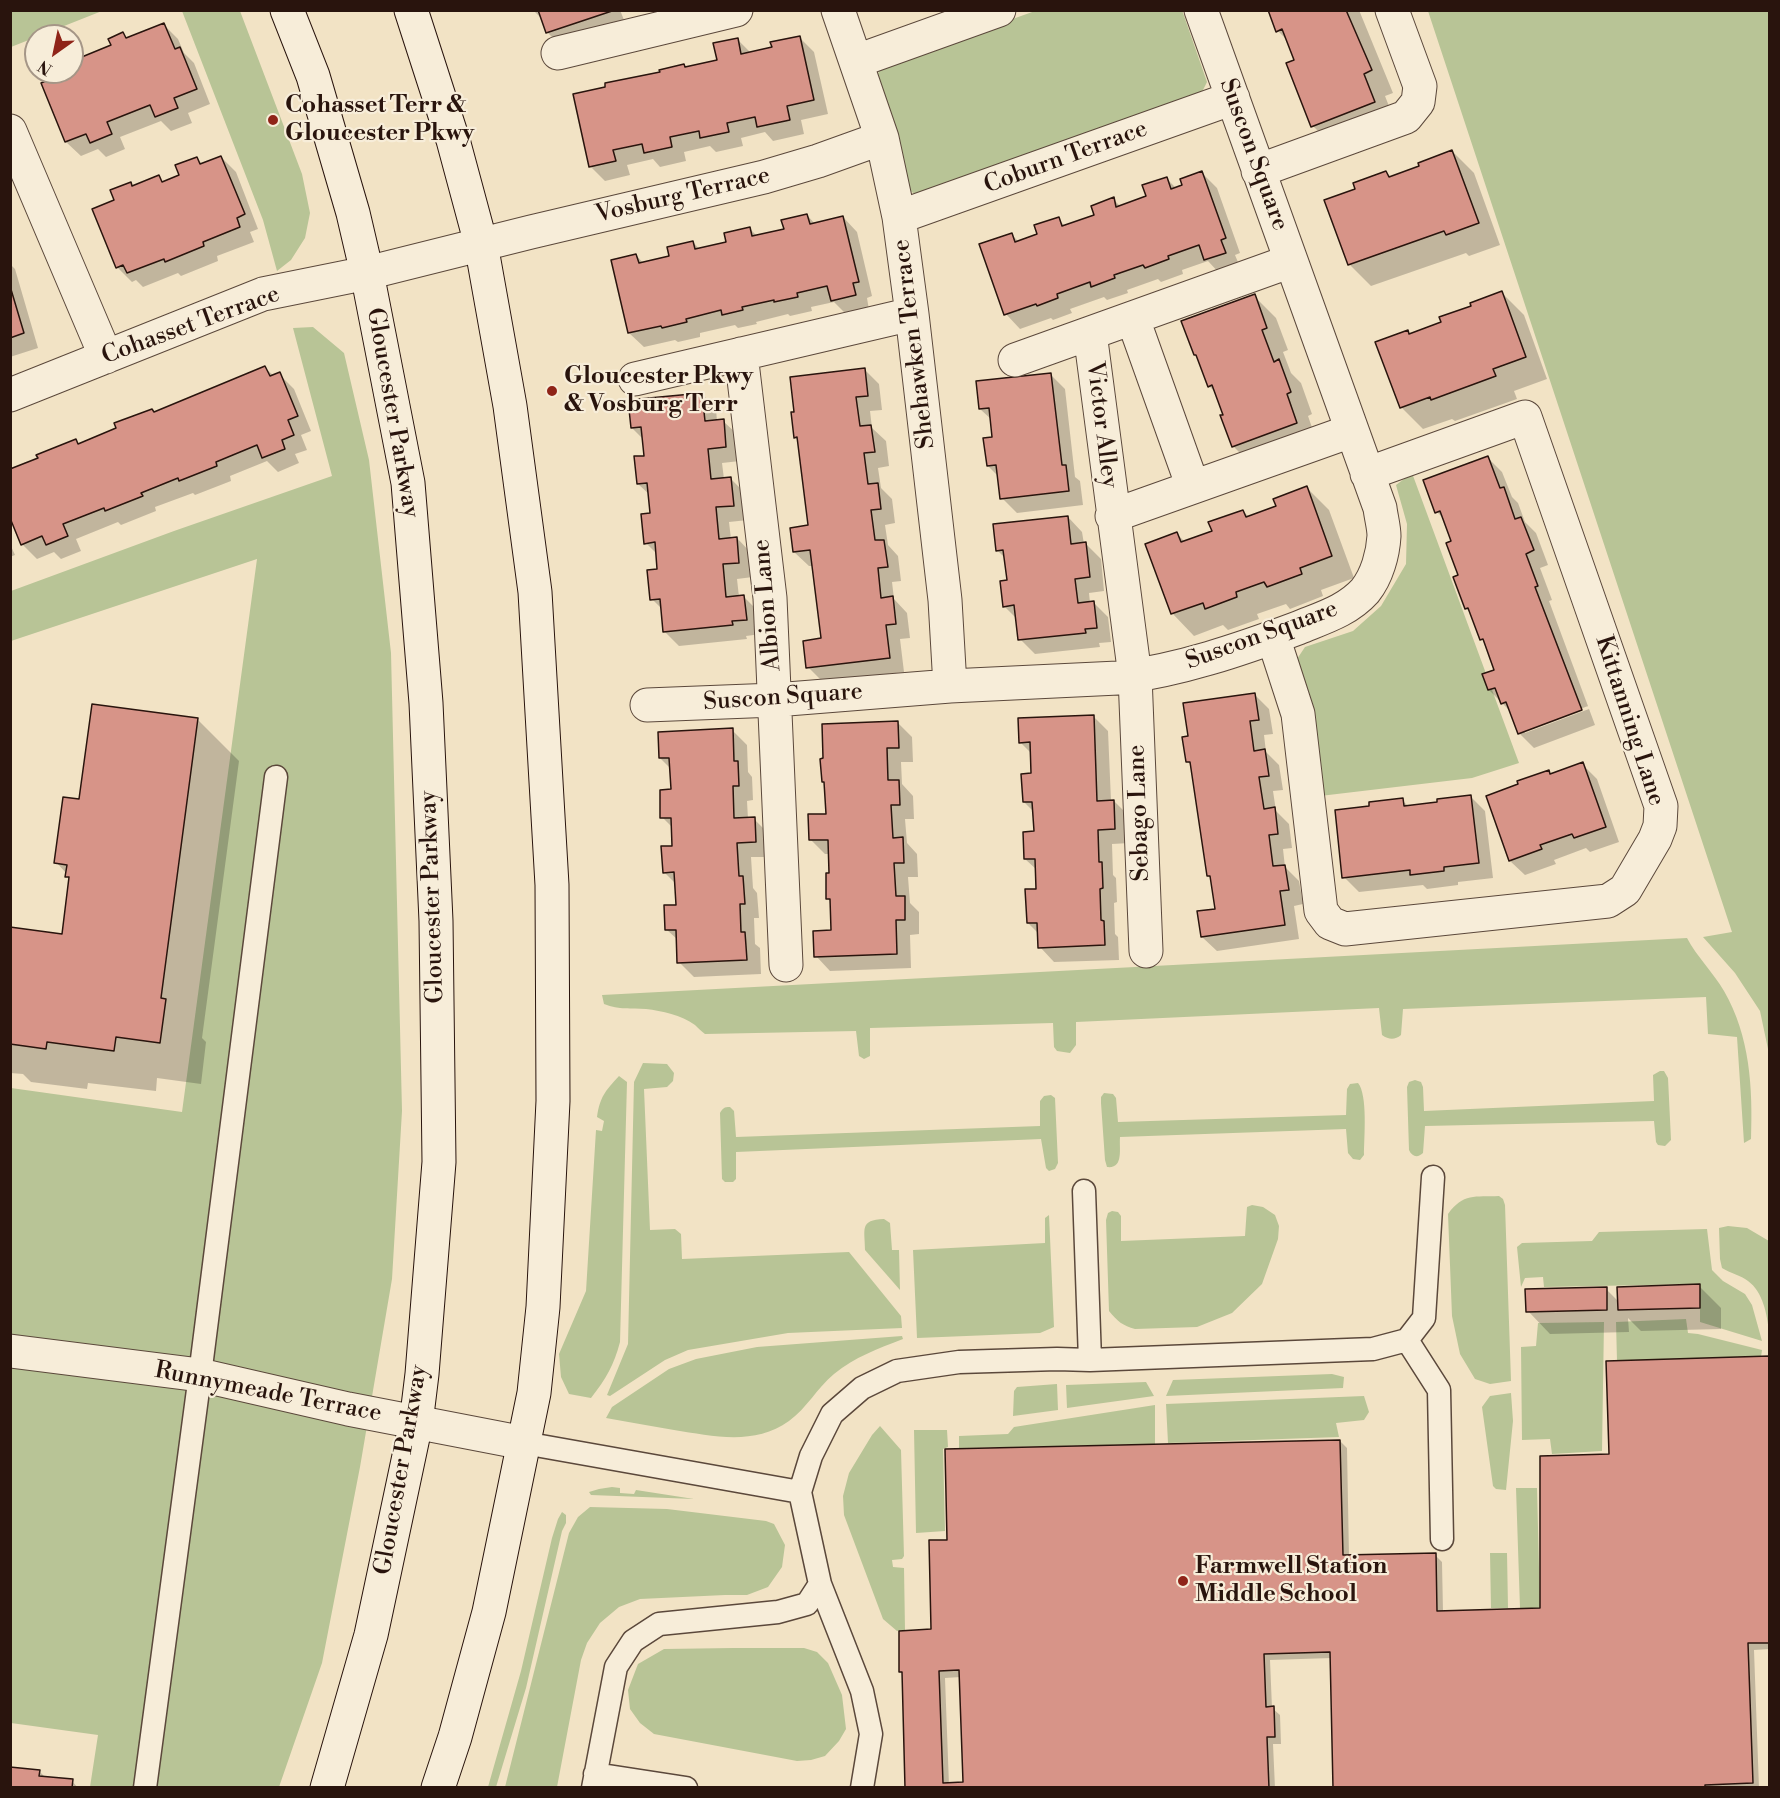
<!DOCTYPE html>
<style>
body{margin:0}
#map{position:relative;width:1780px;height:1798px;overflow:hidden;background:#f2e3c5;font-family:"Libre Bodoni",serif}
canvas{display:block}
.frame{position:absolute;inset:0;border:12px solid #29140d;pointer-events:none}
.north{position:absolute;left:24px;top:24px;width:60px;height:60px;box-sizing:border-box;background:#f7edd9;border:2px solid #a59687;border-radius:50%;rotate:213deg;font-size:16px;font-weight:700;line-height:24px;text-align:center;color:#29140d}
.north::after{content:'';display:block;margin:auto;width:21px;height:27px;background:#8f2418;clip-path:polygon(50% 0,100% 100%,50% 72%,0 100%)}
</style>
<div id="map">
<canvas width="1780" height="1798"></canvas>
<div class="frame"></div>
<div class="north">N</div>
</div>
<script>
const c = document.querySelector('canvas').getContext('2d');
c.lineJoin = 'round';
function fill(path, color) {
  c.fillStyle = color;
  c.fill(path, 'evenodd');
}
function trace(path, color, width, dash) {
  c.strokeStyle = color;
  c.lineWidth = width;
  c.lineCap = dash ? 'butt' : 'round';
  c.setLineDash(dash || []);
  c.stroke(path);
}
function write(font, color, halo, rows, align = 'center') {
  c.font = font + ' "Libre Bodoni",serif';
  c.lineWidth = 4.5;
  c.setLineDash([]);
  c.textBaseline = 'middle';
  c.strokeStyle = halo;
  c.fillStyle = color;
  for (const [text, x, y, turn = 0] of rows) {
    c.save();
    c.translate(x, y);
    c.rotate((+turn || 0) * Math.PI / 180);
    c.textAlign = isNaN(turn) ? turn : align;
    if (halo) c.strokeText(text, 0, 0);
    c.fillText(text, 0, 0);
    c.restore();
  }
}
fill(new Path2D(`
 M11,10H102V11L11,47Z
 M1182,10L1207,82L1199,98L919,197L909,190L876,79L881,66L1035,11Z
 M182,11H240L302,174L310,213L305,238L291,260L277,271L263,220Z
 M1428,11H1769V1209L1768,1049L1760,1011L1735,973L1703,937L1732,932Z
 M313,327L344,353L369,460L391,653L402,1111L392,1279L360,1467L322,1663L279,1787H90L98,1735L11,1723V1088L182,1112L257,559L11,641V591L174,531L332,476L293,328Z
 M1412,473L1519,763L1472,778L1320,796L1297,659L1305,647L1353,631L1381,606L1406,564L1407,524L1396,485Z
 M1687,938C1697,957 1713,972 1724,991C1750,1036 1753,1088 1751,1139L1744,1143L1737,1037L1708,1034L1706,997L1403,1009L1401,1035C1395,1040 1389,1040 1382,1035L1379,1008L1076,1022V1045L1070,1053L1057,1051L1054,1047L1053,1023L870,1028V1056L864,1059L859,1056L856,1031L705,1034C701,1031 698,1028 695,1025C681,1015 662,1011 646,1009C630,1008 620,1010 604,1004L602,995Z
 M643,1063L667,1064L674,1073L673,1081L667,1087L644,1089L650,1230L675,1229L681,1234L682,1259L849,1252L901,1316L902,1328L788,1333L688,1350L665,1360L610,1396L607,1395L628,1344L634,1082Z
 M1660,1071H1664L1668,1078L1671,1140L1665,1146L1658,1145L1656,1142L1654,1121L1425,1126L1423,1153C1418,1158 1412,1157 1409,1150L1407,1087L1409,1082L1415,1080L1421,1082L1423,1087L1424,1111L1654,1101L1653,1075Z
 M619,1076L627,1082L620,1342C614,1365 606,1379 591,1398L569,1394L561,1377L559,1354L586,1291L596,1130L602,1131L604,1121L597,1117C600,1097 605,1091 619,1076Z
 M1358,1083C1368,1095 1364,1138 1364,1155L1360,1160L1353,1159L1348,1153L1346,1129L1120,1137C1119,1149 1124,1169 1107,1167L1105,1160L1101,1103V1097L1104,1093L1113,1094L1116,1098L1118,1122L1346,1115L1347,1089L1350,1084Z
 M1051,1095L1055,1098L1058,1163L1055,1169L1049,1171L1046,1168L1041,1139L736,1152V1179L733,1182H725L722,1179L720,1113C723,1108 724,1107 730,1107L734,1111L736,1137L1040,1126V1101L1044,1096Z
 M1499,1196L1503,1199L1505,1205L1511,1381L1490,1384L1475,1379L1460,1354L1452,1316L1448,1214C1463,1193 1475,1197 1499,1196Z
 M1252,1205L1263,1207L1275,1215L1279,1226L1278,1239L1262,1284L1232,1313L1197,1327L1135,1329C1123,1326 1117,1321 1109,1311L1106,1220L1108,1213L1112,1211L1118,1212L1121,1216V1241L1245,1236L1247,1207Z
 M1049,1215L1054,1327L1040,1333L917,1338L913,1250L1045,1243V1218Z
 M884,1219L890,1223L892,1250H899L900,1290L865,1250C865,1229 859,1220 884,1219Z
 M1728,1226L1747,1228L1769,1241V1332C1767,1314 1763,1292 1748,1281C1742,1276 1730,1273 1722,1268L1720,1259L1719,1228Z
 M1707,1229L1712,1270L1723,1281L1745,1294L1752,1305L1762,1341L1700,1322V1284L1544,1287L1543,1277L1525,1278L1521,1287L1517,1247L1522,1243L1592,1241L1599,1232Z
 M1686,1319L1688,1333L1698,1334L1762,1350L1761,1357L1617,1361L1616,1322Z
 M1604,1322L1602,1451L1552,1454L1550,1439L1522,1440L1521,1347L1536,1346L1538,1323Z
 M902,1336L903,1339C877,1349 855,1357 834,1374C817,1388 807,1408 789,1421C754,1446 713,1436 674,1430C651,1426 628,1422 606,1418L612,1407L669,1369L696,1359L757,1347Z
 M1332,1374L1344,1377L1343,1388L1166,1396L1173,1380Z
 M1146,1382L1154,1396L1067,1408L1066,1385Z
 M1057,1384L1058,1410L1013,1416L1014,1391L1017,1387Z
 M1511,1393L1513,1421L1506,1490L1496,1489L1493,1486L1482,1407L1490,1396Z
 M1364,1396L1369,1412L1364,1420L1336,1423L1339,1437L1168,1443L1166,1404Z
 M1155,1405V1444L959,1448V1436L1008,1434L1014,1427Z
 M880,1426L901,1450L904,1556L902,1559L892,1560L893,1567L904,1568L905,1630L897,1631L883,1619L844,1515L843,1496L849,1473L872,1435Z
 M914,1430H947L948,1447L943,1449L945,1531L916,1533Z
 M612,1487L620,1488V1493L634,1494L636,1490L694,1499L591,1495L589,1492L599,1489Z
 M1516,1488H1537L1540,1608H1520Z
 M590,1507L667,1509L766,1521L774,1524L785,1545L782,1567L768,1587L747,1595H725L640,1599L619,1607L600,1623L587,1643L581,1660L557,1787H505L569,1533L578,1517Z
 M562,1512L566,1515V1523L562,1531L526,1688L496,1787H488L521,1671L552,1538L558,1519Z
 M1490,1553H1507L1508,1608H1491Z
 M733,1648H804L817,1652L828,1663L842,1695L846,1729L839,1741L825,1756L811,1760L797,1761L654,1734L640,1723L630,1709L628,1690L638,1664L664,1649Z`), '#b8c496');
fill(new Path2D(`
 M533,10H620L626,25L562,47L547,32L543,20Z
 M1270,10H1359L1393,93L1385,96L1396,124L1335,148L1313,126L1296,61L1288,41L1278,31Z
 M164,25L178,39L184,53L194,63L210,104L188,113L192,123L171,131L161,121L120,137L125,149L106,157L98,149L81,156L66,142L43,84L51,81L49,72H72V62L113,46L123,34L128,39Z
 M799,37L814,52L828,114L801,120L804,134L773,141L765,132L741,138L743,146L716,152L710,146L684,152L686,161L660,167L653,159L627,165L630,175L605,181L590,166L686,69L719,61L737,39L751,53L773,49Z
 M1452,151L1474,173L1500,245L1469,256L1466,253L1371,286L1349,264L1386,172L1392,178L1421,167Z
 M221,157L236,172L258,229L250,232L254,242L217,256L218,261L181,276L178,273L143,287L136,280L132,282L117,267L116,201L130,184L133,187L158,177L164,183L181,176L197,158L202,164Z
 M1202,173L1217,188L1240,253L1235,255L1240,267L1220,274L1208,261L1182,270L1183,274L1161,282L1158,279L1127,290L1128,293L1107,300L1104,297L1070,309L1072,313L1053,320L1051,318L1020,329L1006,314L1012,235L1019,242L1039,235L1058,219L1066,227L1096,216L1113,199L1121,207L1148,197L1166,178L1176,188L1183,186Z
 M807,215L815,224L843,217L857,232L872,296L867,298L869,310L847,315L834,302L811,307L812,311L790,316L788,314L756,322L757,324L738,328L735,325L700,333V337L678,342L675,340L644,347L629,333L636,255L644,264L671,257L693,242L700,250L728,243L749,228L757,236L785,230Z
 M10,264L15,269L38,348L10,357Z
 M1502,293L1524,315L1547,379L1514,391L1517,399L1455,421L1452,419L1423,429L1401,407L1407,332L1410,335L1443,323Z
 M1254,296L1276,318L1288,350L1283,352L1291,373L1301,383L1312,414L1308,416L1318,445L1255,468L1233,446L1216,393L1209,386L1199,359L1195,354Z
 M265,368L274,376L279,374L294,389L311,431L301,435L307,450L295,454L299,463L278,472L267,461L230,476L231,481L195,495L193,493L155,507L156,511L121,525L118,522L76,539L81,551L61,559L54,552L37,559L22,544L76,441L80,445Z
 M864,369L879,384L882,410L870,411L872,428L886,441L889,466L878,468L881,488L892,499L895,523L885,525L888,545L898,556L901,581L892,582L894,599L907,613L910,638L900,639L904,672L823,682L808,667L823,640L813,566H809L794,552L809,527L799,441L795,437Z
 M1050,374L1065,389L1075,477L1080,481L1083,505L1017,513L1002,498L999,477L988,466L994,439L992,420L980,409Z
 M702,394L716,409L717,421H723L738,435L740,461L722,463L724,479L730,478L745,493L748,520L729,522L731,539L737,538L751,553L753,577L737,579L739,597H744L758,611L761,634L746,636L747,639L679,646L664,631L662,609L652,599L659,570L657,554L646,543L652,514L650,495L638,484L645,457L643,439L632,428Z
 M1488,458L1502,472L1512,497L1518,503L1525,522L1536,533L1548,565L1540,568L1552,600L1549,601L1595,725L1534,748L1519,733L1512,713L1489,690L1496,671L1486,644L1482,639L1472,615L1466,608L1453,541L1445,520L1437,512ZM1588,706L1589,709L1525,733V730Z
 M1307,488L1329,510L1354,578L1321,590L1323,596L1290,609L1286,604L1257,614L1259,619L1228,630L1223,625L1194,636L1172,613L1177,534L1185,542L1213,532L1243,511L1249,517L1278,507Z
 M1068,517L1082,532L1084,544H1086L1101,559L1104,591L1089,593L1090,603H1094L1108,617L1111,642L1099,643L1100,647L1035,654L1020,639L1017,619L1004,606L1008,582L1006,559L997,550Z
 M10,544L15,555L10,557Z
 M1254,694L1269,709L1273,734L1264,735L1266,752L1279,765L1283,790L1273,791L1276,811L1289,824L1292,848L1283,849L1285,867L1299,881L1303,904L1294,906L1299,939L1217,951L1202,937L1217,910L1212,879L1208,876L1192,766L1188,762L1190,738Z
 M1093,716L1108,731L1111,801H1114L1129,816L1130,843L1112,844L1113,875L1116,878L1117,902L1114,903L1115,934L1118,937L1119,960L1054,962L1040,947L1039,934L1028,923L1038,890L1037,870L1025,859L1035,832L1034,812L1024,802L1033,775L1032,754L1020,742Z
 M197,719L239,761L202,1038L206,1042L201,1084L157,1078L156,1091L88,1083L87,1089L31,1082L23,1074L10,1073V926L13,929L63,936L70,880L67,876V874L56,862L81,801Z
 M897,722L912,737L913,762H901L902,784L913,796L914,819H905L907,843L917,854L918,877H908L910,903L919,912V934L910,935L911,968L830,971L816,956L832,931V903L828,899L831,875L830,854H825L811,840Z
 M732,730L747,745L748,772L752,777L753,800L747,801L748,819H754L769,834L770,857H751L753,888L757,893L759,918H754L755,944L760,948L761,974L694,977L679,962L678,940L667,930L677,906L676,884L664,872L674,847L673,828L662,817L672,791L671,769L660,758Z
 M1582,764L1597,779L1619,842L1590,852L1586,848L1554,860L1556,864L1525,875L1510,861L1548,771L1552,775Z
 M1471,797L1485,811L1493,878L1458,882V885L1427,889L1423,885L1359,892L1344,877L1371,807L1402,800L1409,807Z
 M1699,1286L1721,1308V1329L1641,1331L1628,1318L1629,1332L1550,1334L1528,1311L1606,1289L1619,1302Z
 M1770,1358V1649L1754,1650L1759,1788H1334L1332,1658L1270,1660L1272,1708L1280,1715L1281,1744H1273L1275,1788H907L904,1675L900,1671L933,1630L949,1541L1340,1441L1347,1448L1349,1556L1435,1555L1442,1562L1443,1612L1542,1609L1610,1455ZM961,1677L964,1784L949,1785L945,1678Z
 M10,1768L40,1772L46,1778L72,1781L78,1788H10Z`), '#0003');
const building = new Path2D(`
 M538,10H612V11L546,33Z
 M1268,10H1346L1372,70L1364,74L1375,102L1311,127L1286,63L1294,60L1282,29L1276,32Z
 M164,23L175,49L180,47L197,89L174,98L178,108L155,117L150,105L107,122L112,134L90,143L86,134L65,142L41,83L49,80L46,72H72V61L111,45L108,39L123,32L126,38Z
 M800,36L814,100L787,106L790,120L757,127L755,117L727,123L729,132L700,138L699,131L670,137L672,147L644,153L642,144L613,150L616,161L589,167L573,94L605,87V83L660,72L659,70L684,64L685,67L717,60L713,43L738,38L741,54L772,47L770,42Z
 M1452,150L1479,223L1446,235L1444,231L1348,265L1324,200L1355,189L1353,183L1386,171L1389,177L1419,166L1418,163Z
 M221,156L245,214L237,218L240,227L203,242L204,246L165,262L164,259L127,273L123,265L116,268L92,209L114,200L110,190L131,182L132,186L159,175L162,182L179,175L175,165L197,157L200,164Z
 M1202,171L1226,238L1221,240L1226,253L1204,260L1199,245L1168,256L1169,259L1145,268L1143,265L1114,275L1115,278L1091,287L1090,282L1057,294L1058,298L1037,306L1036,304L1004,315L979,244L1012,233L1015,242L1037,234L1034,225L1059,217L1062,226L1094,215L1091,206L1114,197L1116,207L1146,196L1142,185L1167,177L1171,189L1182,185L1180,179Z
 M807,214L810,224L843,216L859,282L853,283L856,295L831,301L827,286L797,293L798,297L774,302V300L742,307L743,310L722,315L721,310L686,319L687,322L662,328L661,326L628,333L611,260L636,254L639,263L669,256L667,247L693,241L695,249L726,242L724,233L750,227L752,236L784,229L781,220Z
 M10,286L24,333L10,338Z
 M1502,291L1526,357L1493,369L1496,376L1431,400L1430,397L1400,408L1375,342L1408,330L1409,334L1441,322L1439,317L1471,306L1470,303Z
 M1255,294L1267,328L1262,330L1274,362L1279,359L1291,392L1287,394L1297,423L1232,447L1220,415H1223L1212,385L1208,387L1196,355H1194L1181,321Z
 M265,366L270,376L280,372L298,416L288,420L294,435L282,440L285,449L262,458L257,445L216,462L217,466L179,481L178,478L141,493L143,496L105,511L104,508L63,524L68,536L46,545L42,536L21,545L10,518V469L38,458L36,455L76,439L78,444L116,428L114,423L152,409L154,412Z
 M865,368L868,396L856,397L860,426L871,425L875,452L864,453L868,484L878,483L881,509L871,510L875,540H884L888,567L878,568L881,598L893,596L896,624L886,625L890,658L806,668L803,641L821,638L810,550L793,552L790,528L808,525L797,437L794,438L791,412H794L790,377Z
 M1051,373L1062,465H1066L1069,491L1000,499L996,465L987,466L983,438L992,437L989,408L979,409L976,381Z
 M702,393L705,421L724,419L726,447L708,449L711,479L731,477L734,506L716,507L719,539L737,537L739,563L723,564L726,597L744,595L747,620L732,621L733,625L663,632L660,599L650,600L647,570L657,569L655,542L644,544L641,514L650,513L647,483L637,484L634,456H644L641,427L631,428L628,400Z
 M1488,456L1500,488L1504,487L1515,519L1521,517L1534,550L1526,554L1538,586L1535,587L1582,710L1518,734L1506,702L1501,704L1495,688L1488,690L1482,674L1494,670L1483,639L1480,640L1468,608L1465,609L1453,577L1458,575L1446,543L1451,541L1440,511L1435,513L1423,480Z
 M1307,486L1332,556L1300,568L1302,574L1267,587L1264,582L1236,592L1237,597L1205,609L1203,603L1171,614L1145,544L1177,532L1181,542L1212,531L1208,522L1243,510L1246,517L1276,506L1273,499Z
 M1068,516L1071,544L1086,542L1090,577L1075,579L1078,603L1094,601L1097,628L1085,629L1086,633L1018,640L1014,605L1003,607L1000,581L1007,580L1003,550L996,551L993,524Z
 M1255,693L1259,720L1250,721L1254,751L1265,749L1269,776L1259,777L1264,809L1275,807L1278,834L1269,835L1273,866L1285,865L1289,890L1280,891L1285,925L1201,937L1197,911L1215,909L1210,876H1207L1190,762H1186L1182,737L1188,736L1183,703Z
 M92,704L198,718L161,998L166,999L160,1043L116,1037L114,1051L47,1042L46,1049L10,1044V927L62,934L69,877H65L67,865L54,863L63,797L79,799Z
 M1094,715L1097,801L1114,800L1115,829L1098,830L1099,862H1102L1103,888L1100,889L1101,920L1104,921L1105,945L1038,948L1037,923H1027L1025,889H1036L1035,859H1024L1023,832L1034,831L1032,802H1023L1021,774L1031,773L1030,742L1019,743L1018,718Z
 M898,721L899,748H887L888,780H899L900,805H891L893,838L903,837L904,863H894L896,896H905V920H896L897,954L814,957L813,931L831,930L830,899H826V873H829L828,840H809L808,814H826L824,782H822L820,759L823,758L822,724Z
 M733,728L734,761H738L739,786H733L734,818L755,817L756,842L737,843L739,876H743L745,904H740L741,932H745L747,960L677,963L676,930H665L664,905H676L674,872L663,873L661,846H672L671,818H660V790L671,789L669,758H659L658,732Z
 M1583,762L1606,827L1574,838L1572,834L1540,845L1542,849L1509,861L1486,796L1518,784L1517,781L1549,770L1550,774Z
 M1471,795L1479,863L1444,867V871L1410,875V870L1342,878L1335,810L1369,806V802L1403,798L1404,806L1437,802V799Z
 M1700,1284V1308L1618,1310L1617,1287Z
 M1607,1287V1310L1526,1312L1525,1289Z
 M1770,1356V1643H1748L1753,1783L1705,1785V1788H1333L1330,1652L1264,1654L1266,1707L1274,1706L1275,1737H1267L1269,1788H905L902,1672H899V1631L931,1629L929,1540H947L945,1449L1340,1440L1343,1555L1436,1553L1437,1611L1540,1608V1456L1609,1454L1606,1361ZM959,1670L963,1782L943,1783L939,1671Z
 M10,1767L40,1770L39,1776L73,1779L72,1788H10Z`);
fill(building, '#d79488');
trace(building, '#29140d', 1.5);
const lane = new Path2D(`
 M1407,1340L1439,1390L1442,1539
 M1090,1360L1373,1349L1407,1340L1424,1318L1433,1177
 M524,1443L800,1492
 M595,1774L686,1788
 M145,1788L200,1375L276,777
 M593,1788L616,1667L633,1641L659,1624L778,1612L807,1604L820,1584
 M862,1788L871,1734L862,1691L820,1584L800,1492L811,1456L832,1414L862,1388L897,1371L959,1362L1057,1359L1090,1360L1084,1191`);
const street = new Path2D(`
 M838,10L882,138L899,217L912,314L945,600L950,686
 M558,53L736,10
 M857,61L999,10
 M10,131L106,357
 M1258,171L1406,117L1418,102L1420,86L1392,10
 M899,217L1233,98
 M1133,319L1193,487
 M1090,333L1135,676L1146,951
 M741,354L770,598L786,965
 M1015,360L1291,261
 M635,379L912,314
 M10,395L263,294L367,273L531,232L764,177L818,161L882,138
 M1112,516L1351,431
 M1273,637L1298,714L1321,911L1330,923L1345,929L1608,901L1625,890L1655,839L1660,826L1661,806L1525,417L1367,474
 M647,705L775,700L950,686L1118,678C1180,670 1239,650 1298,628C1322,618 1347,611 1365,591C1377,576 1383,554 1384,536C1384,527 1381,517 1380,508L1201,10
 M10,1351L200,1375L348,1409L524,1443`);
const secondary = new Path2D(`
 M287,10L313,76L353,213L367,273L408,483L426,703L436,921L439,1162L422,1374L416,1423L371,1635L327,1788
 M411,10L453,140L481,244L510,406L535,592L552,885L553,1101L543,1307L534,1393L489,1612L455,1737L438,1788`);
trace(lane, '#5b483b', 25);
trace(street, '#5b483b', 35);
trace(secondary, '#29140d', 35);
trace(lane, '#f7edd9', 22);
trace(street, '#f7edd9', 33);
trace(secondary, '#f7edd9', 33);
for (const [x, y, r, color] of [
 [273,120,6,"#8f2418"],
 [552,391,6,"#8f2418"],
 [1183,1581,6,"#8f2418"]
]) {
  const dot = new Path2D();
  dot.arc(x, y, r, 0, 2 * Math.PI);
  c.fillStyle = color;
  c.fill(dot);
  trace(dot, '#f7edd9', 2);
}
write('bold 24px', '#29140d', '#f7edd9', [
 ["Cohasset Terr &",285,106],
 ["Gloucester Pkwy",285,134],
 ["Gloucester Pkwy",564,377],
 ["& Vosburg Terr",564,405],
 ["Farmwell Station",1195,1567],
 ["Middle School",1195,1595]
], 'left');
write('24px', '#29140d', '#f7edd9', [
 ["Suscon Square",1253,155,70],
 ["Coburn Terrace",1066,158,-20],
 ["Vosburg Terrace",683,196,-13],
 ["Cohasset Terrace",191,326,-20],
 ["Shehawken Terrace",915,344,-97],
 ["Gloucester Parkway",392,413,80],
 ["Victor Alley",1101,425,83],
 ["Albion Lane",768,605,-95],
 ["Suscon Square",1262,636,-20],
 ["Suscon Square",783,698,-4],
 ["Kittanning Lane",1629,721,72],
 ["Sebago Lane",1140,813,-92],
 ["Gloucester Parkway",433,897,-92],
 ["Runnymeade Terrace",268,1393,11],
 ["Gloucester Parkway",402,1470,-80]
]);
</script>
